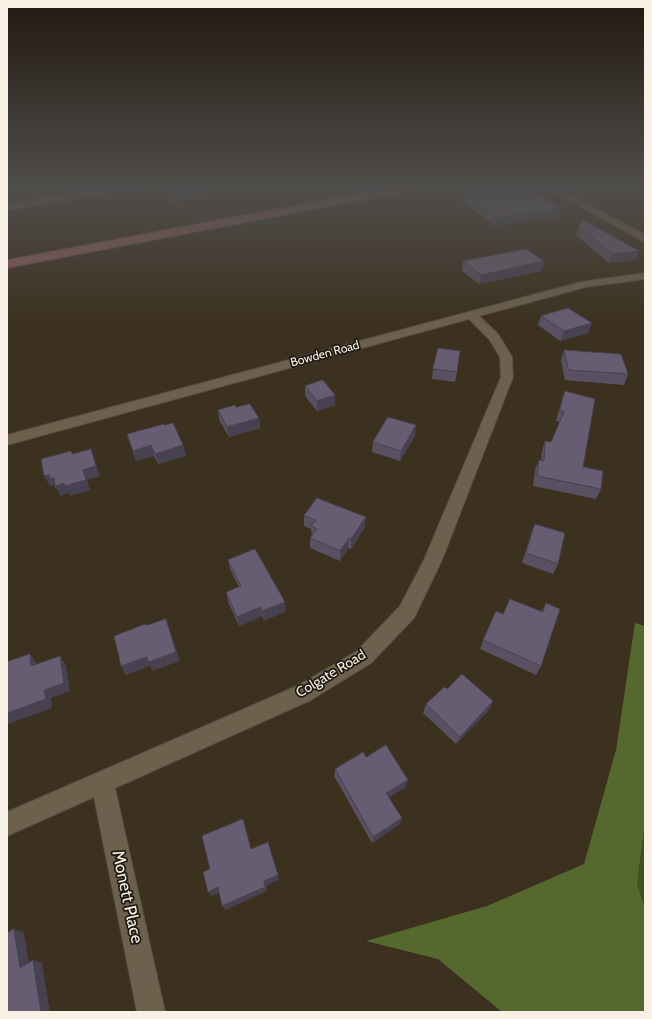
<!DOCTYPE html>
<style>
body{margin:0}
#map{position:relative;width:652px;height:1019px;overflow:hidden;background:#3c301e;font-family:Cabin,sans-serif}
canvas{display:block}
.frame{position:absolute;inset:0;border:8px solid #f9f1e6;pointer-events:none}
</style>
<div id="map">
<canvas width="652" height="1019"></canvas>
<div class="frame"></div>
</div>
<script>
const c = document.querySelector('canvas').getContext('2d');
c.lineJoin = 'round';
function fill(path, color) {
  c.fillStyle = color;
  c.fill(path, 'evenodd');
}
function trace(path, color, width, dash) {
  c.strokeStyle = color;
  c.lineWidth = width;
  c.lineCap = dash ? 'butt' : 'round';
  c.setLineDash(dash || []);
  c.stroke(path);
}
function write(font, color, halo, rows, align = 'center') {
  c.font = font + ' Cabin,sans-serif';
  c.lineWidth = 3.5;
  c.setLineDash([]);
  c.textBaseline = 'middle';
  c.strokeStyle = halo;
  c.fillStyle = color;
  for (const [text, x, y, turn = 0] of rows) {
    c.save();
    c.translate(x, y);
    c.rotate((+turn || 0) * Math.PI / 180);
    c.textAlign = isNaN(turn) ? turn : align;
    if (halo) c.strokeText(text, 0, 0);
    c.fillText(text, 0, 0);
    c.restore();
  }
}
fill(new Path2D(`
 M645,687V909L637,885L644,829Z`), '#41531c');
fill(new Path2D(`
 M635,623L645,626L644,829L637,884L645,909V1012H502L438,959L366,941L487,906L584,864L616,750Z`), '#55692e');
const street = new Path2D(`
 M113,187H136L132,189L7,210V204Z
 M545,187H556L645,235V242Z
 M645,273V279L586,287L479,316L498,334L512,357L513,377L442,560L414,618L371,663L311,700L115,788L165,1012H137L94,797L7,836V812L297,686L357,651L400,606L424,560L501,377L500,357L489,339L469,319L7,445V435L581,282Z`);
const secondary = new Path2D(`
 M393,187H419L414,190L7,268V260Z`);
trace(street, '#564c3c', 2);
trace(secondary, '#564c3c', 2);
fill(street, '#6d604c');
fill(secondary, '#8e5c5b');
fill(new Path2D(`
 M161,188H207L208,196L173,202Z
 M481,188H525L561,208L559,216L495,226L463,202L464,194L481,191Z
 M579,226L636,260L609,263L576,235Z
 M463,261H544L541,271L479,284L462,271Z
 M541,316L588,333L560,341L538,325Z
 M564,350L628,374L624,385L565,380L561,360Z
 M433,369L457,372L455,382L432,379Z
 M305,386L335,395V405L317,411L305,396Z
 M565,391L583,467L601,489L596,499L533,486L535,470L539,460L541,461L542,451L545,441L551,442L560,422L556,421L561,402Z
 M236,407L259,418L260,428L229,437L219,420L218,410Z
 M165,425L183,445L186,456L158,464L154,456L136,461L127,434Z
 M415,436L400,461L372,452L373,442Z
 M304,516L365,527L351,549L348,548L340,561L310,548V538L312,536L311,529L304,526Z
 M535,524L558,564L553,574L522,563L531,534Z
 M228,560L286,611L264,621L262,616L239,626L228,602L226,592L239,587L230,569Z
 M546,603L541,666L536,675L480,649L483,640L503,614L541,612Z
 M447,689L493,701L489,710L456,744L423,713L426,704Z
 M366,757L406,787L389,797L400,824L372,843L334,776L335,769Z`), '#595062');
fill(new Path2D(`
 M207,188L208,196L173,202L171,193Z
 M561,208L559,216L495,226L496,218Z
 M639,251L636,260L609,263L612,254Z
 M544,261L541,271L479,284L481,275Z
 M592,323L588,333L560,341L564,331Z
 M335,395V405L317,411V401Z
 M259,418L260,428L229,437L227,427Z
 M416,425L415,436L400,461L401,451Z
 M151,445L154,456L136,461L133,451Z
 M183,445L186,456L158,464L155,454Z
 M91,449L100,476L87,480L90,490L70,496L69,493L60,496L57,489H55L54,485L50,486L44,476L50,475Z
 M366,517L365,527L351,549V539Z
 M349,538L348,548L340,561V551Z
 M285,602L286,611L264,621L262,611Z
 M260,607L262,616L239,626L237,617Z
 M166,619L180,661L152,671L150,666L126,675L121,666L147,657Z
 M30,654L36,663L38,675L31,666Z
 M60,656L66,665L70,691L51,698L52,708L8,724L7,722V713Z
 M493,701L489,710L456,744L460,737Z
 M408,780L406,787L385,800L386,793Z
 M402,818L400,824L372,843L373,837Z
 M243,819L245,825L253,855L251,849Z
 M278,875L279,880L266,886L267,891L226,910L222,906L264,881Z
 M218,887L221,892L211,896L208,892Z
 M14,929L24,933L30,970L20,968Z
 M33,960L42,963L50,1012H41Z`), '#484150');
const building = new Path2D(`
 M166,188H207L171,193Z
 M482,188H525L561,208L496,218L464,194L486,190Z
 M584,220L639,251L612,254L579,226Z
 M526,249L544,261L481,275L463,261Z
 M568,308L592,323L564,331L541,316Z
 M438,348L460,351L457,372L433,369Z
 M564,350L621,354L628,374L569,370Z
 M323,380L335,395L317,401L305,386Z
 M565,391L595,399L583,467L603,471L601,489L537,476L539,460L544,461L545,441L551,442L564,412L560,410Z
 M250,404L259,418L227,427L218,410L235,405L236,407Z
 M388,417L416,425L401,451L373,442Z
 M173,423L183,445L155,454L151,445L133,451L127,434L164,424L165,425Z
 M91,449L96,466L83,470L86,480L65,486L64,483L55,486L54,478L50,479V475L44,476L41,459L71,451L72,454Z
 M317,498L366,517L351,539L349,538L340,551L310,538L317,529L311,526L316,520L304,516Z
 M535,524L565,533L558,564L526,553Z
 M255,549L285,602L262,611L260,607L237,617L226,592L241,586L228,560Z
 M510,599L543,612L546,603L560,609L541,666L483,640L496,611L503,614Z
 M166,619L176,652L148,662L147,657L121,666L114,636L145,624L147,625Z
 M30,654L31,666L60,656L64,683L44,690L46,699L7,713V662Z
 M462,674L493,701L460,737L426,704L444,687L447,689Z
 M386,745L408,780L386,793L402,818L373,837L335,769L363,752L366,757Z
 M243,819L251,849L268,842L278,875L264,881L265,887L222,906L218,887L208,892L203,872L210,869L202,836Z
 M14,929L20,968L33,960L41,1012H7V933Z`);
fill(building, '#675d72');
trace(building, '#484150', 1);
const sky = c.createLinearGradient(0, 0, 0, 330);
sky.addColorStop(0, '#211a10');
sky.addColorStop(0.57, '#504e4c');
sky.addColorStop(1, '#504e4c00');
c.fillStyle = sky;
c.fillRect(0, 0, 652, 330);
write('12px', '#f9f1e6', '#1e1911', [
 ["Bowden Road",325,354,-15]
]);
write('14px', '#f9f1e6', '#1e1911', [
 ["Colgate Road",331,674,-31]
]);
write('17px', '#f9f1e6', '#1e1911', [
 ["Monett Place",127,897,78]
]);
</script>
